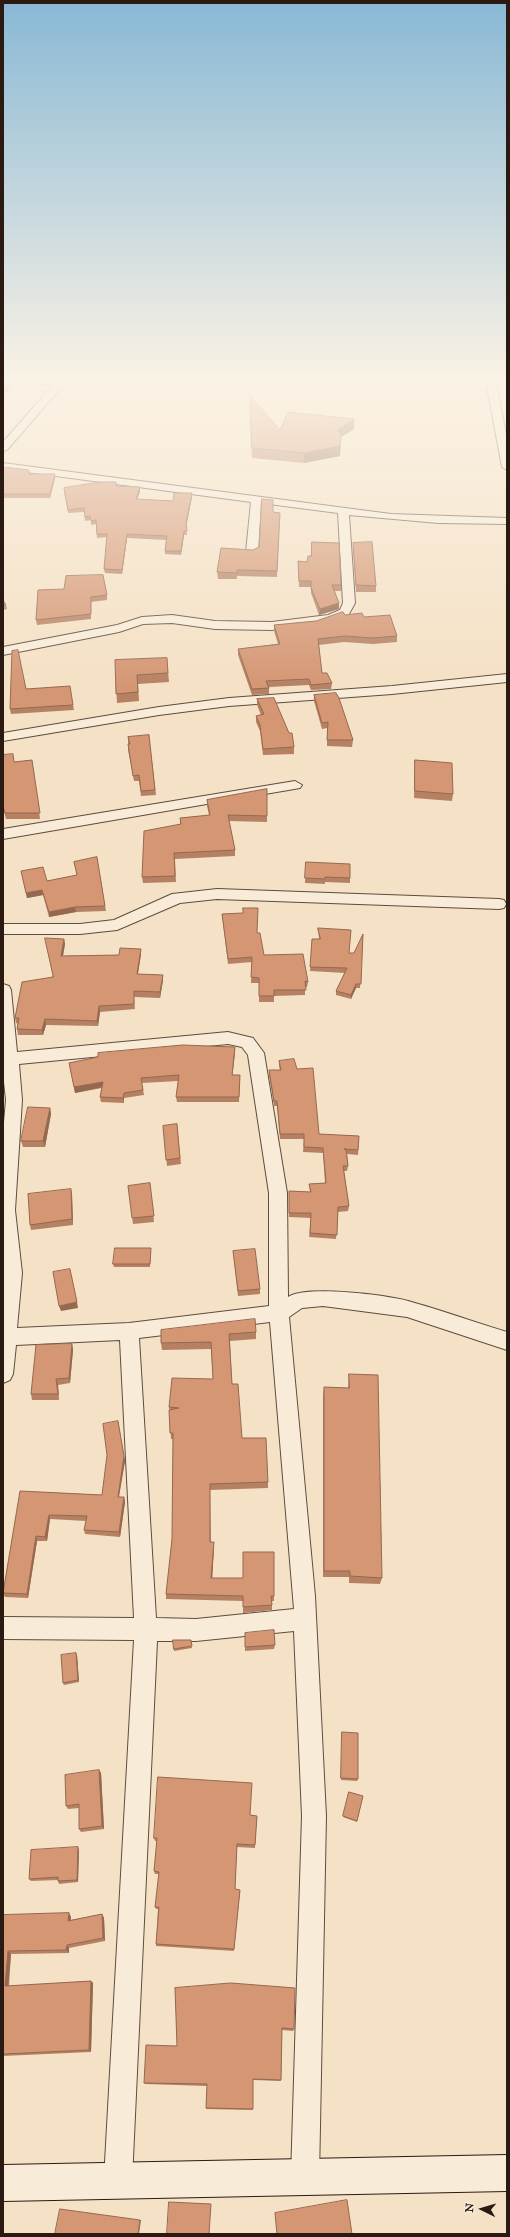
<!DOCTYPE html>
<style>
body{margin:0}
#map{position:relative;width:510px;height:2237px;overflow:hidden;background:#f5e1c5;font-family:"IM FELL Great Primer",serif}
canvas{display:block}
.frame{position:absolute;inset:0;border:4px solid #2b1a11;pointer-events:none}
.north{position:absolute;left:462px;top:2189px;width:40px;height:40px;-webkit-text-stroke:3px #f8ecd9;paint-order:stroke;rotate:275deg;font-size:11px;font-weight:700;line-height:16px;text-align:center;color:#2b1a11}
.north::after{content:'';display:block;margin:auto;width:14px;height:18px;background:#2b1a11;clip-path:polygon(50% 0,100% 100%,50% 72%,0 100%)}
</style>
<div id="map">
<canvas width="510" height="2237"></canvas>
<div class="frame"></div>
<div class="north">N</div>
</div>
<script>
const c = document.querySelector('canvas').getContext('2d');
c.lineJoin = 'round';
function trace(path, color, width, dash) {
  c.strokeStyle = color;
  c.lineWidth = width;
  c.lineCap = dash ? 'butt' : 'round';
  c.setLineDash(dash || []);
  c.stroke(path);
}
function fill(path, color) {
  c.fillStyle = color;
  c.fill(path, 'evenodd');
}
const street = new Path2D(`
 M9,376H31L58,380L61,376H71L7,450L3,451V442L53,385L14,379Z
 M485,376H495L507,440V470L502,467Z
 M3,463L391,514L507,518V524L438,523L349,515L355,603L349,614L331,622L272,630L215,629L172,623L143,624L119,632L3,655V647L117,625L142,617L172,615L215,621L272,622L328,615L340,610L343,603L338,513L261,503L258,552L252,555L246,552L251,502L3,469Z
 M507,674V682L392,694L229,706L159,715L3,741V733L159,707L229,698L392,686Z
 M295,781L302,785L300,788L3,839V829Z
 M217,889L499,899L504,900L506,904L504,908L499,909L217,899L180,903L117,930L80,934H3V924H80L114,920L172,894Z
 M3,984L9,986L11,990L17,1052L228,1032L253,1038L264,1053L287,1193L288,1297C307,1285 385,1295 408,1301C441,1310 474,1322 507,1332V1350L407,1317L323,1306L302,1308L289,1317L315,1596L326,1816L319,2177L315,2187L305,2191L295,2187L291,2177L302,1816L294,1631L196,1641H157L132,2180L128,2190L118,2194L108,2190L104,2180L134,1640L3,1639V1617L134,1618L120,1340L16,1345L13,1374L10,1380L3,1383V1133L6,1100L3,1073ZM228,1044L242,1047L248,1055L269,1193V1306L129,1323L17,1328L22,1273L15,1210L22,1100L19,1064ZM270,1322L294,1609L196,1619L156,1618L139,1338Z`);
const secondary = new Path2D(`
 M507,2155V2191L3,2201V2165Z`);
trace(street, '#5e4c3e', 2);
trace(secondary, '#2b1a11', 2);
fill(street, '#f8ecd9');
fill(secondary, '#f8ecd9');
fill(new Path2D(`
 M250,406L280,430L354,429L341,437L340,456L304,463L252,458Z
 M3,467L30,474L55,478L50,498H3Z
 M117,486L140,487V491L137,499L173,501L192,493V497L186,527L187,535H184L181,555L165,554V551L166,540L127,538L122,574L105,573L104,569L107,537L97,538L96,524L91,525V520L85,521L84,512L68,513L64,492Z
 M273,512L280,513L277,577L237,576V579H218L217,572L253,550L259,547Z
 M353,543L376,586V592H356L353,549Z
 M298,561L341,585V591H334L339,609L319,615L311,593V587H299Z
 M38,590L107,595V600L91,602V619L37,625L36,620Z
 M3,600L6,605L7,609L3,610Z
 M345,615L364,617L397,636V642L373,644L344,642L319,645L322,673L332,683L331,689L311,690L309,685L269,687V694L252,695L238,655V649L278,644L274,631V625L316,621Z
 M167,658L169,682L138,684L139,701L117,703L115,660Z
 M26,689L73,705L74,710L11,714L10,709Z
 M314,695L353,740L352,747L327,746V728L322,729L314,701Z
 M257,699L294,747V754L263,755L260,731L256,722V716L261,715L257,705Z
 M149,735L156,795L141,796L139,781H134L128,750V737Z
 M3,755L14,762L32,760L40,819H6L3,808Z
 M415,760L453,794L452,801L414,798Z
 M267,789V822L229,821L235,850V856L175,859L176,882L143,883L142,877L180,824V818L209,815L207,806V800Z
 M97,857L106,911L76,912L49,917L43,895L27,898L21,871L47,881L77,875L74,862Z
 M306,862L350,878V883L325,882V884L305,883Z
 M222,914L257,933L264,955L308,982L307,987H305V995L274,996V1002H259V983H251L252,962L228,964Z
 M318,928L349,953H354L363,934L360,988H356L351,999L336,995V991L345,973L310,971L312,939H319Z
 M64,939L65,944L63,956L119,955L141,949V954L138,974L163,975V980L160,998L134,997L135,1009L100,1012L98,1026L46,1025L43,1035H18L17,1029L18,1024L16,1023L15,1018L52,977Z
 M235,1047V1052L232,1075H240L239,1102H177L176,1097L178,1081L142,1083L144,1095L124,1098V1103L101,1102L100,1097L102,1088L75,1093L69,1063Z
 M279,1061L297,1069L319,1134L359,1136L358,1155L347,1154L348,1166L347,1171H344L349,1206L348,1211L338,1212L336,1239L309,1237L311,1218L289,1217V1191L310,1192L309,1184L325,1183L323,1153L303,1152L304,1139H280L277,1106H274L269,1075V1070H280L279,1066Z
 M50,1108L51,1114L45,1147H23L21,1141Z
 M177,1124L181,1164L167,1166L163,1126Z
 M150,1183L154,1222L133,1224L128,1186Z
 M72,1194L73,1225L31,1230L30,1225Z
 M151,1251L150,1267H114L113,1264Z
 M233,1251L260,1289V1294L238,1296Z
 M161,1330L256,1332V1339L230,1341L232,1384L242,1438L268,1482V1488L210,1490L211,1542L214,1547L212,1578L274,1596V1601H272V1610L243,1613V1601L166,1599V1594L172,1539L173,1439H171L169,1407L213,1379L211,1349L162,1350L161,1343Z
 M72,1344L73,1350L70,1383L58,1385L59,1400H32L31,1394Z
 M349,1374L382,1578L380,1584L349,1583V1577H323V1395L324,1387L348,1388Z
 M118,1421L125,1461L119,1497H124L125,1502L120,1537L85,1534L84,1530L86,1521L50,1519L47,1541H37L28,1598L5,1597L3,1593L20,1491L102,1495Z
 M245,1633L275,1645L274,1649L245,1651Z
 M173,1640H191L192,1648L174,1651Z
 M77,1655L79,1682L64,1685L63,1683Z
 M342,1732L358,1779L357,1781L341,1780Z
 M99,1770L101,1773L104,1829L81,1832L79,1829V1808L68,1809L66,1806Z
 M349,1792L363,1796L357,1822L343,1817Z
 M251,1815L257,1816L255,1848L237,1847L235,1889L240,1890V1892L234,1951L156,1946V1944L158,1909H156L155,1907L159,1874H155L154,1871L157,1841H155L154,1838Z
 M79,1850L78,1882L59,1884L58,1881V1880L31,1881L29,1879Z
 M69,1913L71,1917V1920L102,1914L104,1918L105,1941L69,1948V1953L11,1954L9,1986L91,1981L93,1983L91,2052L3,2056V1915Z
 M175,1988L294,2029L293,2031L282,2030L281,2081L253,2080V2110L206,2109V2108L207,2086L145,2084L144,2083L177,2046Z`), '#b68163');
fill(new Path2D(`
 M13,380L14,385L3,396V390Z
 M354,419V429L341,437L340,456L304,463V453L337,430Z
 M55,474V478L50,498V494Z
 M140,487V491L136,503V499Z
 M192,493V497L186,527V523Z
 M184,531V535L181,555V551Z
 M127,534V538L122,574V570Z
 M339,603V609L319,615L320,609Z
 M42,890L43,895L27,898L26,893Z
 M75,907L76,912L49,917V912Z
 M64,939L65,944L62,961L61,956Z
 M141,949V954L137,979V974Z
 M163,975V980L160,998V992Z
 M356,984V988L351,999V995Z
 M99,1006L100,1012L98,1026L97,1021Z
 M45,1019L46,1025L43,1035L42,1030Z
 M235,1047V1052L232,1080V1075Z
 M103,1082V1087L75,1093L74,1087Z
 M124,1093V1103L123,1098Z
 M50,1108L51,1114L45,1147L43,1141Z
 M71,1189L72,1194L73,1225L72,1219Z
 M77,1302L78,1308L61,1311L59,1306Z
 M72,1344L73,1350L70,1383L69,1378Z
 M56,1379L58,1385L59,1400L58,1394Z
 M124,1456L125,1461L118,1501V1497Z
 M124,1497L125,1502L120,1537L119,1532Z
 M49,1515L50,1519L47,1541L45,1537Z
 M36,1536L37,1541L28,1598L27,1594Z
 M214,1542V1547L212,1583L211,1578Z
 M3,1647L4,1649L3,1656Z
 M76,1653L77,1655L79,1682L78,1680Z
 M99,1770L101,1773L104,1829L102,1826Z
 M78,1847L79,1850L78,1882L77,1880Z
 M69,1913L71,1917L70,1924L68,1921Z
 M102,1914L104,1918L105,1941L103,1938Z
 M67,1945L69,1948V1953L66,1950Z
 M8,1951L11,1954L8,1988L5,1986Z
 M91,1981L93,1983L91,2052L89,2050Z
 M140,2220H141L139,2234H138Z`), '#946950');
const building = new Path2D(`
 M3,380H13L3,390Z
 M250,396L280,430L288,412L354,419L337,430L341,434L340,446L304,453L252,448Z
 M3,467L29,470V474H55L50,494H3Z
 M101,482H116V486L140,487L136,499L173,501L174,493H192L186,523L187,531H184L181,551H165L167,536L127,534L122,570L104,569L107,534H97L96,520L91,521L90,516L85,517L84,508L68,510L64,488Z
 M262,499L273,500V512L280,513L277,571L237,570V573L217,572L221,548L253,550L259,547Z
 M312,542L339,543L341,585H332L339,603L320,609L311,588V581H299L298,561L307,562L308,556H311Z
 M372,542L376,586L356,585L353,543Z
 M103,575L107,595L91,597V614L36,620L38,590L64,589L66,576Z
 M3,600L6,605H3Z
 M343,612L345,615L362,613L364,617L390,615L397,636L373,638L345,636L318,639L322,673H327L332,683L311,685L309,679L266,681L269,688L252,689L238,649L280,644L274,625L316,621Z
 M18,650L26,689L70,686L73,705L10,709L12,651Z
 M167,658L168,673L137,675L138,692L116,694L115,660Z
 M336,693L339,698L353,740H327L328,722L322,723L314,695Z
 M274,698L289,733H292L294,747L263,749L260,725L256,716L264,714L257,699Z
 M149,735L155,790L141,791L139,775L133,776L128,744H130L128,737Z
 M13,754L14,762L32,760L40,813H5L3,806V755Z
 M415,760L452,763L453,794L415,791Z
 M267,789V816L228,815L235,850L174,853L175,876L142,877L144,831L181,824L180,818L210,815L207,800Z
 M97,857L105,906L75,907L49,912L42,890L26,893L21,871L43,867L47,881L77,875L74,862Z
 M306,862L350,864V878L325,877V879L305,878Z
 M243,908H258L257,933H260L264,955L303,954L308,982L305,981L306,990H274V996H259V978L251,977L252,957L228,959L222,914L243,913Z
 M318,928L351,930L349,953H354L363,934L361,984H356L351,995L336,991L347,968L310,967L312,939H320Z
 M45,938L64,939L61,956L119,955L120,948L141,949L137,974L163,975L160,992L134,991V1004L99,1006L97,1021L45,1019L42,1030L17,1029L19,1018H15L22,982L53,977Z
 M183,1045L235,1047L232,1075H240L239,1097H176L179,1075L141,1078L143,1090L124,1093L123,1098L100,1097L103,1082L74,1087L69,1063L98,1057V1053Z
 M294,1059L297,1069L313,1068L319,1134L359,1136L358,1150L344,1149H346L348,1166H343L349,1206L338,1207L337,1235L310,1233L311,1213H289V1191L311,1192L309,1184L326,1183L323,1148L304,1147V1134H280L277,1101H274L269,1070H281L279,1061Z
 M28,1107L50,1108L43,1141H21Z
 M177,1124L180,1158L166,1160L163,1126Z
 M150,1183L154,1216L132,1218L128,1186Z
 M71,1189L72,1219L30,1225L28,1194Z
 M115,1248H151L150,1264H113Z
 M255,1249L260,1289L238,1291L233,1251Z
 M70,1269L77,1302L59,1306L53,1272Z
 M255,1319L256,1332L229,1334L232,1384H238L242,1438H266L268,1482L210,1484V1542H214L211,1578H243V1552H274V1596H271L272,1605L243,1607V1596L166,1594L172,1539L173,1433H170L169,1410L179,1408L169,1407L172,1378L213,1379L211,1342L161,1343V1330Z
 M72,1344L69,1378L56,1379L58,1394H31L36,1345Z
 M349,1374L378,1375L382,1578L350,1576V1571H324V1387L349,1388Z
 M118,1421L124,1456L118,1497H124L119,1532L84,1530L87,1516L49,1515L45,1537L36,1536L27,1594L3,1593L20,1491L102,1495L107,1455L103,1424Z
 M274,1630L275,1645L245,1647V1633Z
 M173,1640H191L192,1646L174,1649Z
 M76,1653L78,1680L63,1683L61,1655Z
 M342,1732L358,1733V1779L341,1778Z
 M99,1770L102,1826L79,1829V1804L66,1806L65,1775Z
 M158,1777L252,1783L250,1815L257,1816L255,1845L237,1844L235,1889L240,1890L234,1949L156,1944L159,1907H155L159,1872L154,1871L157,1838H154Z
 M349,1792L363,1796L357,1821L343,1816Z
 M78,1847L77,1880L58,1881V1877L29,1879L31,1850Z
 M69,1913L68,1921L102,1914L103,1938L67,1945L66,1950L8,1951L5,1986L91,1981L89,2050L3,2054V1915Z
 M231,1983L295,1988L294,2029L282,2028L281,2080L253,2079V2109L206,2108L207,2084L144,2083L146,2045L177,2046L175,1988Z
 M347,2200L352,2234H277L275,2213Z
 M169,2202L211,2204L209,2234H167Z
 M60,2209L140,2220L138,2234H55Z`);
fill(building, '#d49673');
trace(building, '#946950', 1);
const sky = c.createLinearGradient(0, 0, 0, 689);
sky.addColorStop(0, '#89b8d5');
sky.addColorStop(0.55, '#faf2e5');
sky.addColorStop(1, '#faf2e500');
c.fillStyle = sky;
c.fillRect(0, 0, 510, 689);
</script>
